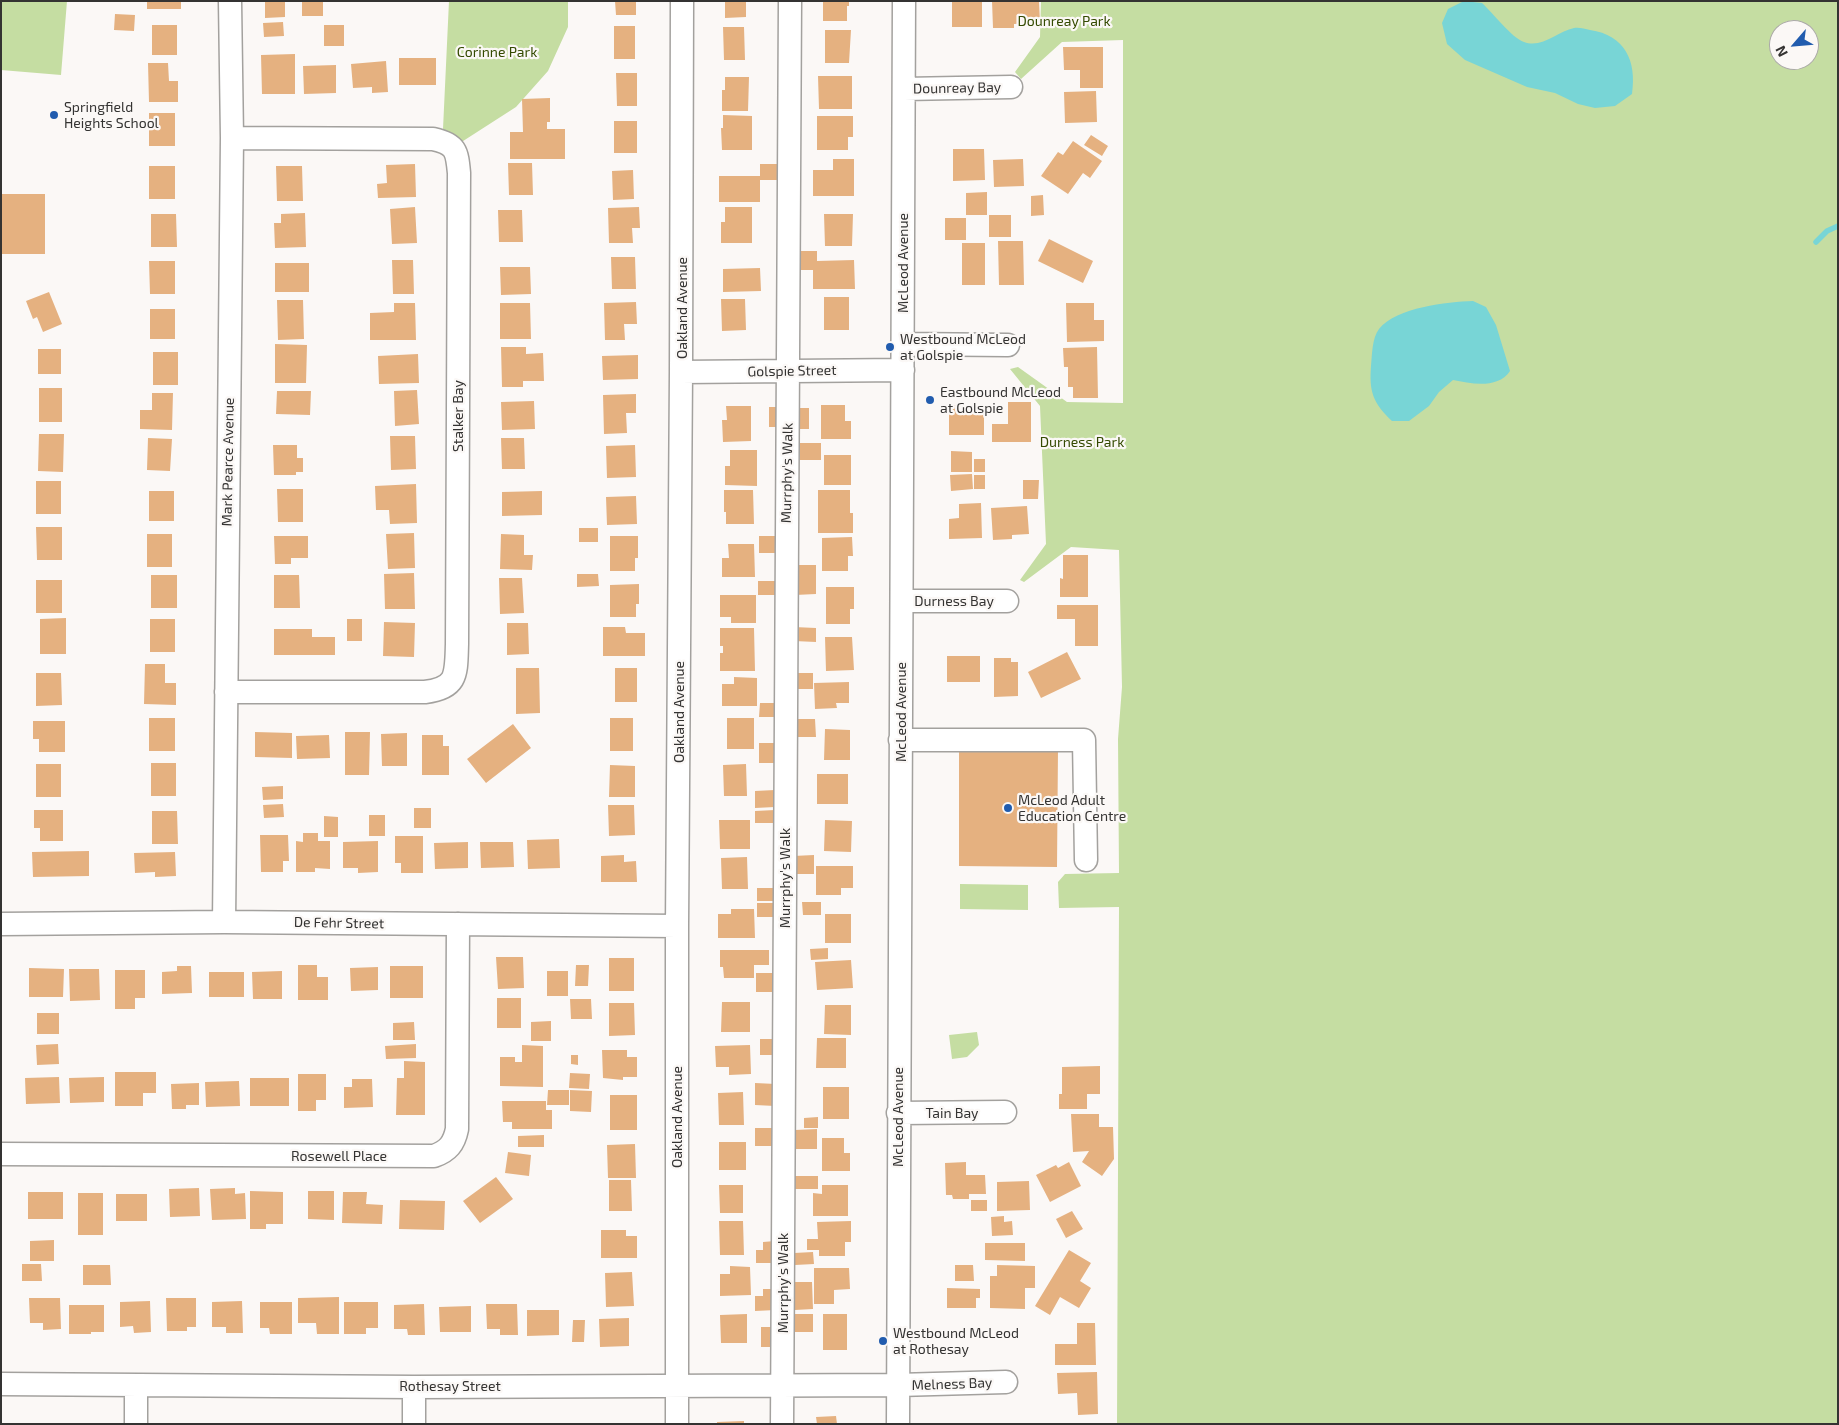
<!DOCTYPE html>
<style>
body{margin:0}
#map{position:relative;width:1839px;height:1425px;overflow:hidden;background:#fbf8f6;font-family:"Exo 2",sans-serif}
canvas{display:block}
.frame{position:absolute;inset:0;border:2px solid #343332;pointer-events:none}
.north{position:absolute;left:1769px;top:20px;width:50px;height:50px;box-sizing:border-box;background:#fbf8f6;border:1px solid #aba9a8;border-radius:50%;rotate:243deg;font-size:14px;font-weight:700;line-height:20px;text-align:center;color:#343332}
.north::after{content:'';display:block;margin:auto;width:18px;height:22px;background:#215cae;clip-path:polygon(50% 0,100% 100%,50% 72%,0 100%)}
</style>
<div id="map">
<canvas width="1839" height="1425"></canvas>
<div class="frame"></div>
<div class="north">N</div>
</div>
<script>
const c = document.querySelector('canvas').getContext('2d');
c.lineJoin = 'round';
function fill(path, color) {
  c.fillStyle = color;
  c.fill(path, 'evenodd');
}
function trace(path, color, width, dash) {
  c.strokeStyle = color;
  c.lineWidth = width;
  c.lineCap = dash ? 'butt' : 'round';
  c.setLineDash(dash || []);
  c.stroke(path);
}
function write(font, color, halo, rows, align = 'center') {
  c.font = font + ' "Exo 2",sans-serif';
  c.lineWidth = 4.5;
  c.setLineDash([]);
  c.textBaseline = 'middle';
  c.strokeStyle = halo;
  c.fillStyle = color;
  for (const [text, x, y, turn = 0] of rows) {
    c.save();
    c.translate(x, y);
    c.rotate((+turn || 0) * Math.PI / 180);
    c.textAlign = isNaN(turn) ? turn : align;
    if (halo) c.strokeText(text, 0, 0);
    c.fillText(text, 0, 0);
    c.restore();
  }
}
fill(new Path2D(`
 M1,1H67L61,75L1,70Z
 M449,1H568V27L548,71L516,107L460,143L443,129Z
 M1041,1H1838V1424H1117L1119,907L1059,908L1058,882L1065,874L1119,873L1118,739L1122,687L1119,550L1071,547L1024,582L1020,580L1046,544L1040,406L1010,369L1018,367L1067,402L1123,403V40L1062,42L1021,79L1015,72L1040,37ZM1779,30H1809V60H1779Z
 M960,884L1028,885V910L960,909Z
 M977,1032L979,1045L967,1057L952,1059L949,1035Z`), '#c5dda2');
fill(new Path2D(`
 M1464,1L1482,3C1493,13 1512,38 1524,42C1542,49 1558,31 1574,28C1579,27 1585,29 1590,30C1625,35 1637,61 1632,94L1615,106L1595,108L1578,104L1555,93L1527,87L1465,60L1447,44L1442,23L1448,9Z
 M1473,301L1486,307L1496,325L1510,371C1498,389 1472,384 1453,380L1439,392L1429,406L1409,421H1392C1373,403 1369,392 1371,366C1372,355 1372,338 1379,329C1397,307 1447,302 1473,301Z`), '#78d5d6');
trace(new Path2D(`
 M1816,242L1827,231L1838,226`), '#78d5d6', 5.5);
fill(new Path2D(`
 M147,1H181V9H147Z
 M265,1H285V17L265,18Z
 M302,1H323V16H302Z
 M615,1H636V15H616Z
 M725,1H746V17L725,18Z
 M823,1H849V6H847V21H823Z
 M952,1H982V27H952Z
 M992,1H1039L1040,23L1014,24V28H993Z
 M115,14L135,15L134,31L114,30Z
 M283,22L284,36L264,37L263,23Z
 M152,25H177V55H152Z
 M324,25H344V46H324Z
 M614,26H635V59H614Z
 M723,27H744L745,60H724Z
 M825,30H851L849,63H825Z
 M1063,47H1103V88H1080V70H1064Z
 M295,54V94H262L261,55Z
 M399,58H436V85H399Z
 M386,61L388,92L372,93V87L353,88L351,64Z
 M148,63H168L169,81H178V102H149Z
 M336,65V93L304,94L303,66Z
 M616,73H637V106H617Z
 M818,76H852V109H819Z
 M725,77H749L748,111H722V90H725Z
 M1096,91L1097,122L1065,123L1064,92Z
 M550,98V122H547V129H565V159H510V132H523L522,99Z
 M149,113H175V146H149Z
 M723,115L752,116V150H722L721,128H723Z
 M817,116H853V137H848V150H817Z
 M614,121H637V153H614Z
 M1091,135L1108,146L1102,156L1084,145Z
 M1073,141L1102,161L1090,178L1083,173L1068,194L1041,176L1058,152L1063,155Z
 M953,149H984L985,180L953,181Z
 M833,159H854V196H813V170H833Z
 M1023,159L1024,186L994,187L993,160Z
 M508,163H532L533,195H509Z
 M415,164L416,197L378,198L377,184L387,183L386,165Z
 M760,164H779V180H760V202H719V176H760Z
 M149,166H175V199H149Z
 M276,166H302L303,201H277Z
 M633,170L634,199L613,200L612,171Z
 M987,192V215H966V193Z
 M1,194H45V254H1Z
 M1043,195L1044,215L1031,216V196Z
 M415,207L417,243L392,244L390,209Z
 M639,207L640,228H632L633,243H609L608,208Z
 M725,207H752V243H721V222H725Z
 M498,210H522L523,242H499Z
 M305,213L306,247L275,248L274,223H281V214Z
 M151,214H176L177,247H151Z
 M824,214H853L852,246H825Z
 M989,215H1011V237H989Z
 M945,218H966V240H945Z
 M1049,239L1093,261L1083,283L1038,261Z
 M998,241H1023L1024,285H999Z
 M962,243H985V285H962Z
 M800,251H817V261L854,260L855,289H813V270H800Z
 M611,257H635L636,289H612Z
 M392,260H413L414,294H393Z
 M149,261H175V294H150Z
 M275,263H309V292H275Z
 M500,267H530L531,294L501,295Z
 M760,268L761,291L723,292V269Z
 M49,292L62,324L43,332L37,317L33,319L26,301Z
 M824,297H849V330H824Z
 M721,299H745L746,330L722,331Z
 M277,300H303L304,339L278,340Z
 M636,302L637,324H624L625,340H605L604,303Z
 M394,303H415L416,340H370V313L394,312Z
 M500,303H530L531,339H500Z
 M1066,303H1094V320H1104V341L1067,342Z
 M150,309H175V339H150Z
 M275,344L307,345L306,383H275Z
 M501,347H526V354L543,353L544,381H523V387H502Z
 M1097,347L1098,398H1073V387H1068V367H1064L1063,348Z
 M38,349H61V374H38Z
 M153,352H178V385H153Z
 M418,354L419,383L379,384L378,356Z
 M638,355V379L603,380L602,356Z
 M39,388H62V422H39Z
 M417,390L419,424L395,426L394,391Z
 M277,391H311L310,415L276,414Z
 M152,393H173L172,430L140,429V410H152Z
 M636,394V413H626L627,433L604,434L603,395Z
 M534,401L535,429L502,430L501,402Z
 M1008,402H1031V442H992V424H1008Z
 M821,405H845V421H851V439H821Z
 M949,405H984V435H949Z
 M726,406H751V441L723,442L722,420H727Z
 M769,407H781V427H769Z
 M795,408H809V429H795Z
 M39,434H64L63,472L38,471Z
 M390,436H415L416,469L391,470Z
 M148,438L172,439L170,471L147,470Z
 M501,438H524L525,469H502Z
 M800,443H821V460H800Z
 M273,445H297V458H303V472H296V475H274Z
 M635,445L636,477L607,478L606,446Z
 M730,450H757V486L725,485V466H730Z
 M951,451L972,452V472H951Z
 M824,455H851V485H824Z
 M974,459H985V472H974Z
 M972,474L973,489L951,491L950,475Z
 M974,475H985V489H974Z
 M1023,480H1039L1038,499H1023Z
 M36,481H61V514H36Z
 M416,484L417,523L390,524L389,510H376L375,486Z
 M277,489H303V522H278Z
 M724,490H753L754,524H726V512H724Z
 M818,490H850V513H853V533H818Z
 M149,491H174V521H149Z
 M542,491V515L502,516V492Z
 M636,496L637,524L607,525L606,497Z
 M981,503L982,538L949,539V519L959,518V504Z
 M1027,506L1029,534L1012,535V539L993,540L991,508Z
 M36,527H62V560H37Z
 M579,528H598V542H579Z
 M414,533L415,568L388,569L386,534Z
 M147,534H172V567H147Z
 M501,534L524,535V555H533L532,570L500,569Z
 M274,536H308V558H291V564H275Z
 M610,536H638V558H635V571H610Z
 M759,536H779V553H759Z
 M852,537L853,556H848V571H822V538Z
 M728,544H754L755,577H722V558H729Z
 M1063,555H1088V597H1060V578L1063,579Z
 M795,565H816V594L795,595Z
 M414,573L415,609H385L384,574Z
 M577,574H598L599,586L577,587Z
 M151,575H177V608H151Z
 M274,575H299L300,608H274Z
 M499,578H522L524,613L500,614Z
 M36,580H62V613H36Z
 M758,581H778L779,595H758Z
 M639,584V604H636V617H610V585Z
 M826,587H854V609H850V624H826Z
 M720,595H756V623H731V617H720Z
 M1057,605H1098V646H1075V619H1057Z
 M66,618V654H40V619Z
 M150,619H175V652H150Z
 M347,619H362V641H347Z
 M384,622L415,623L414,657L383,656Z
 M507,623H528L529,654L507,655Z
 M603,627H625L626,633H645V656H603Z
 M794,627L816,628V642L794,641Z
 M720,628H754L755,671H720V653H723V646H720Z
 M274,629H312V637H335V655H274Z
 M825,637H852L854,670L826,671Z
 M1067,652L1081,679L1041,698L1028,672Z
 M947,656H980V682H947Z
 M994,658H1011V662H1018V696L994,697Z
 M145,664H165V683H176V705L144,704Z
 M516,668H539L540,713L516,714Z
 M615,668H637V702H615Z
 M36,673H61L62,705L36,706Z
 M794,673H813V689H794Z
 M734,677L757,678V706H722V684H734Z
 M849,682V703H836L837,708L815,709L814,683Z
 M760,703H779V717H759Z
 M149,718H175V751H149Z
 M610,718H633V751H610Z
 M727,718H754V749H727Z
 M795,719H815L816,737H795Z
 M33,721H65V752H39V739H33Z
 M513,724L531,748L486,783L467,759Z
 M825,729L850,730V760H824Z
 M255,732L292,733V758L255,757Z
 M345,732H370L369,775H345Z
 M407,733V766H382L381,734Z
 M329,735L330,758L297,759L296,736Z
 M422,735H443V746H449V775H422Z
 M759,743H780V763H759Z
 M1058,749L1057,867L959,866V750Z
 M151,763H176V796H151Z
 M36,764H61V797H36Z
 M746,764L747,796H724L723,765Z
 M610,765L635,766V797H609Z
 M817,774H848V804H817Z
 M283,786V799L263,800L262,787Z
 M775,790V807L755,808V791Z
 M283,804L284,817L264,818L263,805Z
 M608,805H634L635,835L609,836Z
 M414,808H431V828H414Z
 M34,810H63V841H40V828H34Z
 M775,810V823H755V811Z
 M152,811H177L178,844H152Z
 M369,815H385V836H369Z
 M324,816L338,817V837H324Z
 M719,820H750V849H720Z
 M825,820L852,821L851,852L824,851Z
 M303,833H318V841H330V869L315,868V872H296V841L303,842Z
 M260,835H288L289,861H283V872H261Z
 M395,836H423V873H401V863H395Z
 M559,839L560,868L528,869L527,840Z
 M378,841V872L358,873V868H343V842Z
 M468,842V868L435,869L434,843Z
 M480,842H513L514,867L481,868Z
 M89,851V876L33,877L32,852Z
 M175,852L176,876L155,877V872L135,873L134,853Z
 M624,855V862L636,861L637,882H601V856Z
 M814,855V874H794L793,856Z
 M747,857L748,889H722L721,858Z
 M816,866H853V888H841V895H816Z
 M757,888H775V901H757Z
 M802,902H821V915H803Z
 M757,903H778V917H757Z
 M731,909H754L755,938H718V914H731Z
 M825,914H851V943H825Z
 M828,948V959L811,960L810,949Z
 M720,950H769V965H754V978H724L723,967H720Z
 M496,957H523L524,988L498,989Z
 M609,958H634V991H609Z
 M851,960L853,988L817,990L815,962Z
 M298,965H317V977H328V1000H298Z
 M576,965H589L588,986H575Z
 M177,966H191L192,993L162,994V972L177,971Z
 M390,966H423V998H390Z
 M378,967V990L351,991L350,968Z
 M29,968L64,969L63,997H29Z
 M69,969H99L100,1000L70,1001Z
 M115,970H145V998H135V1009H115Z
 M282,971V999H253L252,972Z
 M547,971H568V996H547Z
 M209,972H244V997H209Z
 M756,973H777V992H756Z
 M497,998H521V1028H497Z
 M570,999H591L592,1019H571Z
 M722,1002H750V1032H721Z
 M609,1003H634L635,1035L609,1036Z
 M825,1005H851V1035L824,1034Z
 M37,1013H59V1034H37Z
 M551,1021V1041H531V1022Z
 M414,1022L415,1040H393V1023Z
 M817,1038H846V1068H816Z
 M760,1039H779L778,1055H760Z
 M58,1044L59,1064L37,1065L36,1045Z
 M416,1044V1058L386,1059L385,1046Z
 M522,1045L543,1046V1087L500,1086V1057H515V1062H522Z
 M750,1045L751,1074L729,1075V1067H716L715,1046Z
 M602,1050H627V1057H637V1077H623V1080L603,1078Z
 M571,1055H578V1065L571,1064Z
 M404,1061L425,1062V1115H396L397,1078H404Z
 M1100,1066V1094H1087V1109H1059V1094H1062V1067Z
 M115,1072H156V1093H143V1106H115Z
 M570,1073L590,1074L589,1089L569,1088Z
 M298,1074H326V1100H316V1111H298Z
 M59,1077L60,1103L26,1104L25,1078Z
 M104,1077V1102L70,1103L69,1078Z
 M250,1078H289V1106H250Z
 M352,1079H372L373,1107L344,1108V1087H352Z
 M239,1081L240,1106L206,1107L205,1082Z
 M199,1083V1105H186V1109H172L171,1084Z
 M755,1083L776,1084L775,1106L755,1105Z
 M823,1087H849V1119H823Z
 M548,1090H569V1105H547Z
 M570,1090L592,1091L591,1112L570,1111Z
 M743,1092L744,1125H719L718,1093Z
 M610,1095H637V1130H610Z
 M502,1101H546V1110H552V1129H512V1122H503Z
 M1071,1114H1099V1127H1113L1114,1159L1102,1176L1082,1162L1089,1151L1073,1152Z
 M818,1117V1128H804V1118Z
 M755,1128H778V1146H755Z
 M817,1129V1149H795V1130Z
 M544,1135V1147H518V1136Z
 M822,1138H844V1153H850V1171H822Z
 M719,1142H746V1170H719Z
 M635,1144L636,1178H608L607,1145Z
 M508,1152L531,1155L529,1176L505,1173Z
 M966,1162V1175H985L986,1194H969V1199H953L952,1195H946L945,1163Z
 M1069,1162L1081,1186L1050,1202L1036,1175L1056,1165L1058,1168Z
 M795,1176H818V1189H795Z
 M496,1177L513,1199L480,1223L463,1201Z
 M609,1180H631L632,1211H609Z
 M1029,1181L1030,1210L997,1211V1182Z
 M719,1185H743V1213H720Z
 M822,1185H848V1216H813V1193L822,1194Z
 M199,1188L200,1216L170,1217L169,1189Z
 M235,1188V1194L245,1193L246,1219L212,1220L210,1189Z
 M250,1191L283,1192V1224H266V1229H250Z
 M308,1191H334V1220L308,1219Z
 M28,1192H63V1219H28Z
 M343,1192H367L366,1204L383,1205L382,1224L342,1223Z
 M78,1193H103V1235H78Z
 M116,1194H147V1221H116Z
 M400,1200L445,1201L444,1230L399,1229Z
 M971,1200H987V1211H971Z
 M1072,1211L1083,1229L1066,1238L1056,1219Z
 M1004,1216V1222L1012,1221L1013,1235L992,1236L991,1217Z
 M719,1221H743L744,1255H720Z
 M851,1221V1242H845V1256H819V1250H807V1239H818L817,1222Z
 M601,1230H626V1236H637V1258H601Z
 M54,1240V1261H30V1241Z
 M775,1241L776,1263H756V1250H763V1242Z
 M985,1243H1025V1261L985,1260Z
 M1069,1250L1091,1263L1080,1281L1091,1288L1079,1308L1060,1297L1050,1315L1035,1306Z
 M813,1252L814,1264L795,1265L794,1253Z
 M22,1264H41L42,1281H22Z
 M83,1265H110L111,1285H83Z
 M955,1265H973L974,1281H955Z
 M997,1265L1035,1266V1288H1025V1309L990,1308V1276H997Z
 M730,1266L750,1267L751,1295L720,1296V1274H730Z
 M814,1268H849L850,1289L834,1290V1304H814Z
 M632,1272L634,1306L606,1307L605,1273Z
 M794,1282H812L813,1309L795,1310Z
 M947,1288L980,1289V1298H976V1308H947Z
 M763,1289H772L776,1310L755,1311V1296H763Z
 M339,1297V1334H317L316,1323H298V1298Z
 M29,1298H60L61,1329L43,1330V1323H30Z
 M166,1298H196V1327H187V1331H167Z
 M150,1301L151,1332L134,1333L133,1326L120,1327V1302Z
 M242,1301L243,1333H226V1327H212V1302Z
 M260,1302H292V1334H270L269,1328H260Z
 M344,1302H378V1328H366V1334H344Z
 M424,1304L425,1335H408L407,1329H394V1305Z
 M486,1304H517L518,1335H500V1329H487Z
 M69,1305H104V1332H91V1334H69Z
 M471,1306V1332H440L439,1307Z
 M527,1310H559V1335L527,1336Z
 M747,1314V1343H721L720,1315Z
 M793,1314H813V1332H793Z
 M823,1314H847V1350H823Z
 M629,1318V1346L600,1347L599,1319Z
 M573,1320H585L584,1342H572Z
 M1077,1323H1095L1096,1365H1055V1344H1077Z
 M761,1327H775V1347H761Z
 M1097,1372L1098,1414L1078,1415L1077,1393L1058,1394L1057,1373Z
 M836,1416L837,1424H817L816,1417Z
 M744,1421V1424H717V1422Z`), '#e5b180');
const minor = new Path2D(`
 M904,89L1011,87
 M902,344L1008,345
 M681,372L903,370
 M902,601H1007
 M226,692H425C458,688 456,674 457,644L459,173C457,151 456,144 433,139L232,138
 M900,740H1084L1086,860
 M224,922L232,138L230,1
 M1,924L224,922L677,926
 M898,1113L1005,1112
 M1,1154L434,1156C448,1151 454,1144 457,1129L458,924
 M1,1384L414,1387L898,1385L1006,1382
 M136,1385V1424
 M414,1424V1387
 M677,1424V926L681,372L682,1
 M782,1424L790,1
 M898,1424L904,1`);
trace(minor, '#a3a19e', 25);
trace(minor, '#fff', 22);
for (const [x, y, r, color] of [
 [54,115,5,"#215cae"],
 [890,347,5,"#215cae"],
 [930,400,5,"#215cae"],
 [1008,808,5,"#215cae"],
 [883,1341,5,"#215cae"]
]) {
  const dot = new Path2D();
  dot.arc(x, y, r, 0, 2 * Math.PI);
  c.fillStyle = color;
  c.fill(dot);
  trace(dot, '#fbf8f6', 2);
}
write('14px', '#344a01', '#fbf8f6', [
 ["Dounreay Park",1064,21],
 ["Corinne Park",497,52],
 ["Durness Park",1082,442]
]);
write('14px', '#343332', '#fbf8f6', [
 ["Dounreay Bay",957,88,-1],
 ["McLeod Avenue",903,263,-90],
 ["Oakland Avenue",682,308,-90],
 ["Golspie Street",792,371,-1],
 ["Stalker Bay",458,416,-90],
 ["Mark Pearce Avenue",228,462,-89],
 ["Murrphy's Walk",787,473,-89],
 ["Durness Bay",954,601],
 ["Oakland Avenue",679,712,-90],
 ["McLeod Avenue",901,712,-90],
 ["Murrphy's Walk",785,878,-90],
 ["De Fehr Street",339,923,1],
 ["Tain Bay",952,1113],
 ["Oakland Avenue",677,1117,-90],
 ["McLeod Avenue",898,1117,-90],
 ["Rosewell Place",339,1156],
 ["Murrphy's Walk",783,1283,-90],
 ["Melness Bay",952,1384,-2],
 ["Rothesay Street",450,1386]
]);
write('14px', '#343332', '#fbf8f6', [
 ["Springfield",64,107],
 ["Heights School",64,123],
 ["Westbound McLeod",900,339],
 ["at Golspie",900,355],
 ["Eastbound McLeod",940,392],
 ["at Golspie",940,408],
 ["McLeod Adult",1018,800],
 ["Education Centre",1018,816],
 ["Westbound McLeod",893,1333],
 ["at Rothesay",893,1349]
], 'left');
</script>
